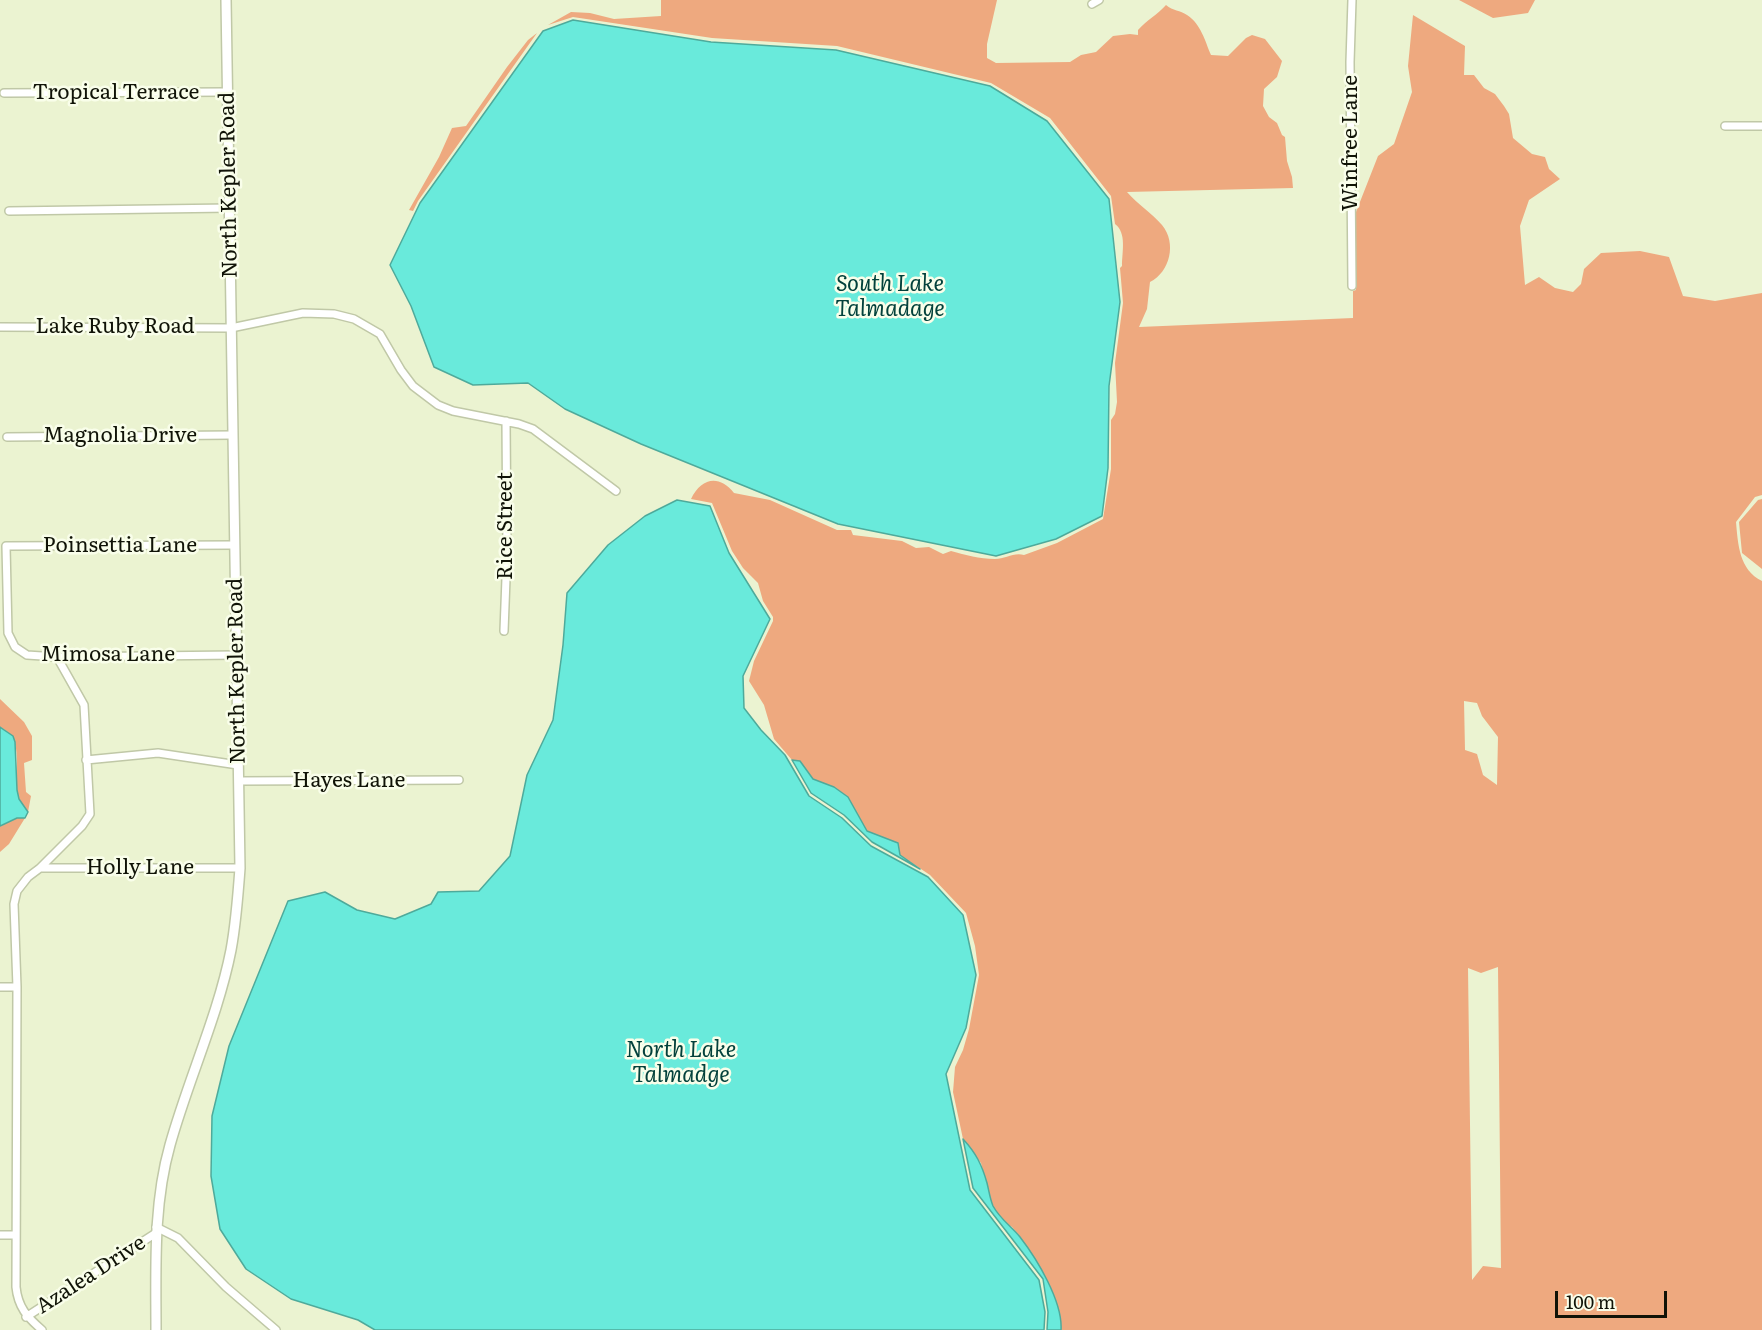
<!DOCTYPE html>
<style>
body{margin:0}
#map{position:relative;width:1762px;height:1330px;overflow:hidden;background:#ebf3d1;font-family:Literata,serif}
canvas{display:block}
.scale{position:absolute;left:1555px;top:1291px;width:112px;height:27px;box-sizing:border-box;border:3px solid #101307;border-top:0;padding-left:8px;font-size:18px;line-height:21px;white-space:nowrap;color:#101307;-webkit-text-stroke:4px #f9feea;paint-order:stroke}
</style>
<div id="map">
<canvas width="1762" height="1330"></canvas>
<div class="scale">100 m</div>
</div>
<script>
const c = document.querySelector('canvas').getContext('2d');
c.lineJoin = 'round';
function fill(path, color) {
  c.fillStyle = color;
  c.fill(path, 'evenodd');
}
function trace(path, color, width, dash) {
  c.strokeStyle = color;
  c.lineWidth = width;
  c.lineCap = dash ? 'butt' : 'round';
  c.setLineDash(dash || []);
  c.stroke(path);
}
function write(font, color, halo, rows, align = 'center') {
  c.font = font + ' Literata,serif';
  c.lineWidth = 5;
  c.setLineDash([]);
  c.textBaseline = 'middle';
  c.strokeStyle = halo;
  c.fillStyle = color;
  for (const [text, x, y, turn = 0] of rows) {
    c.save();
    c.translate(x, y);
    c.rotate((+turn || 0) * Math.PI / 180);
    c.textAlign = isNaN(turn) ? turn : align;
    if (halo) c.strokeText(text, 0, 0);
    c.fillText(text, 0, 0);
    c.restore();
  }
}
fill(new Path2D(`
 M661,0H997L987,44V58L996,63L1070,62L1081,55L1096,52L1113,36L1130,34L1138,35V30C1147,20 1157,15 1166,5C1173,11 1180,10 1187,15C1201,24 1205,41 1211,55L1228,56L1246,38L1252,35L1265,39L1282,61L1277,77L1264,89L1263,106L1269,117L1277,123L1282,135L1285,137L1287,161L1292,177L1293,188L1127,192C1137,204 1152,213 1162,225C1177,243 1170,272 1150,282L1147,309L1139,327L1353,318V291L1356,290V212L1378,156L1394,144L1412,92L1408,66L1413,15L1465,46L1464,75H1474L1484,88L1495,94L1504,106L1509,114L1513,138L1532,154L1545,157L1549,169L1560,179L1529,200L1520,226L1525,285L1539,277L1555,288L1573,292L1581,284L1584,269L1601,253L1640,251L1669,257L1683,296L1715,301L1762,293V495L1755,497L1736,522C1738,544 1739,570 1762,581V1330H1061L1058,1310L1046,1278L1021,1238L1012,1227L1002,1221L991,1203L981,1163L963,1139L953,1092L955,1067L963,1050L969,1029L979,975L975,946L966,913L930,875L900,855L898,843L867,831L848,797L834,787L813,779L800,761L792,760L774,739L764,705L749,681L754,661L773,621V617L763,601L758,583L743,568L732,551L712,503L691,499C701,478 719,474 734,493L770,500L837,530H851L853,535L902,541L916,548L929,547L943,554L951,551C966,555 979,559 995,559C1005,559 1014,552 1024,555L1057,543L1103,519L1111,469V420L1115,414L1117,402L1115,363L1123,303L1120,268L1122,266C1122,252 1127,233 1115,224L1111,196L1050,118L991,83L837,46L712,38L573,17L548,25L571,12L590,13L614,19L661,16ZM1464,701L1477,703L1482,716L1498,737L1497,785L1483,775L1477,754L1465,750ZM1498,967L1501,1268L1483,1266L1472,1280L1468,968L1481,973Z
 M1459,0H1535L1528,13L1493,18Z
 M537,33L418,201L413,211L409,210L439,157L452,128L466,126L507,67L528,40Z
 M1762,499V569L1742,553L1739,522L1758,500Z
 M0,699L24,722L32,736V760L24,763L26,792L31,796L28,812C25,807 20,802 18,796C12,773 27,739 0,727Z
 M17,818H25L9,844L0,852V826Z`), '#eea97f');
const water = new Path2D(`
 M573,20L711,42L836,50L990,86L1047,121L1109,199L1120,302L1109,386L1108,468L1102,516L1056,539L996,556L838,524L641,444L565,409L528,383L473,385L434,367L411,306L390,265L420,203L543,31Z
 M677,500L710,506L729,553L770,619L743,676L744,708L761,730L785,755L809,796L842,818L871,846L928,877L963,915L976,975L966,1028L946,1074L970,1190L1039,1280L1045,1312L1044,1330H375L358,1320L291,1299L246,1269L220,1229L211,1176L212,1116L229,1046L288,901L325,892L357,910L395,919L431,904L438,892L479,891L510,856L527,775L553,720L563,645L567,593L608,545L645,516Z
 M0,727L13,736L15,742L17,790L19,799L28,812L25,818H17L0,826Z
 M792,760L800,761L813,779L834,787L848,797L867,831L898,843L900,855L920,869L872,842L844,815L811,793Z
 M963,1139C976,1153 982,1165 987,1183C989,1191 990,1199 993,1206C1000,1219 1011,1226 1020,1237C1037,1259 1063,1302 1061,1330H1047L1048,1312L1043,1279L973,1188Z`);
fill(water, '#69eadb');
trace(water, '#4eaa9b', 1.5);
const minor = new Path2D(`
 M1092,4L1099,0
 M4,93L227,92
 M1725,126H1762
 M9,211L230,208
 M1352,286L1350,62L1352,0
 M0,327L231,328L303,313L334,314L354,319L380,334L401,370L413,386L438,405L453,411L519,424L533,429L616,491
 M7,437L233,435
 M235,545L6,546L8,633L15,647L27,655L57,657L236,655
 M504,631L507,552L506,421
 M86,760L158,753L238,765
 M239,781L459,780
 M40,868H240
 M0,987H17
 M156,1227L178,1238L226,1287L276,1330
 M0,1235H16
 M26,1317L156,1233
 M42,1330C27,1317 18,1307 16,1287L17,987L14,904L17,891L28,877L40,868L82,826L90,814L84,705L57,657`);
const secondary = new Path2D(`
 M156,1330C156,1268 153,1205 170,1145C188,1080 218,1016 231,950C236,923 238,896 240,868L226,0`);
trace(minor, '#c0c8a7', 10);
trace(secondary, '#c0c8a7', 12);
trace(minor, '#fff', 7);
trace(secondary, '#fff', 9);
write('21px', '#101307', '#f9feea', [
 ["Tropical Terrace",116,93],
 ["Winfree Lane",1351,143,-90],
 ["North Kepler Road",229,185,-91],
 ["Lake Ruby Road",115,327],
 ["Magnolia Drive",120,436],
 ["Rice Street",506,526,-90],
 ["Poinsettia Lane",120,546],
 ["Mimosa Lane",108,655],
 ["North Kepler Road",237,671,-91],
 ["Hayes Lane",349,781],
 ["Holly Lane",140,868],
 ["Azalea Drive",91,1275,-33]
]);
write('italic 22px', '#02413b', '#f9feea', [
 ["South Lake",890,285],
 ["Talmadage",890,310],
 ["North Lake",681,1051],
 ["Talmadge",681,1076]
]);
</script>
